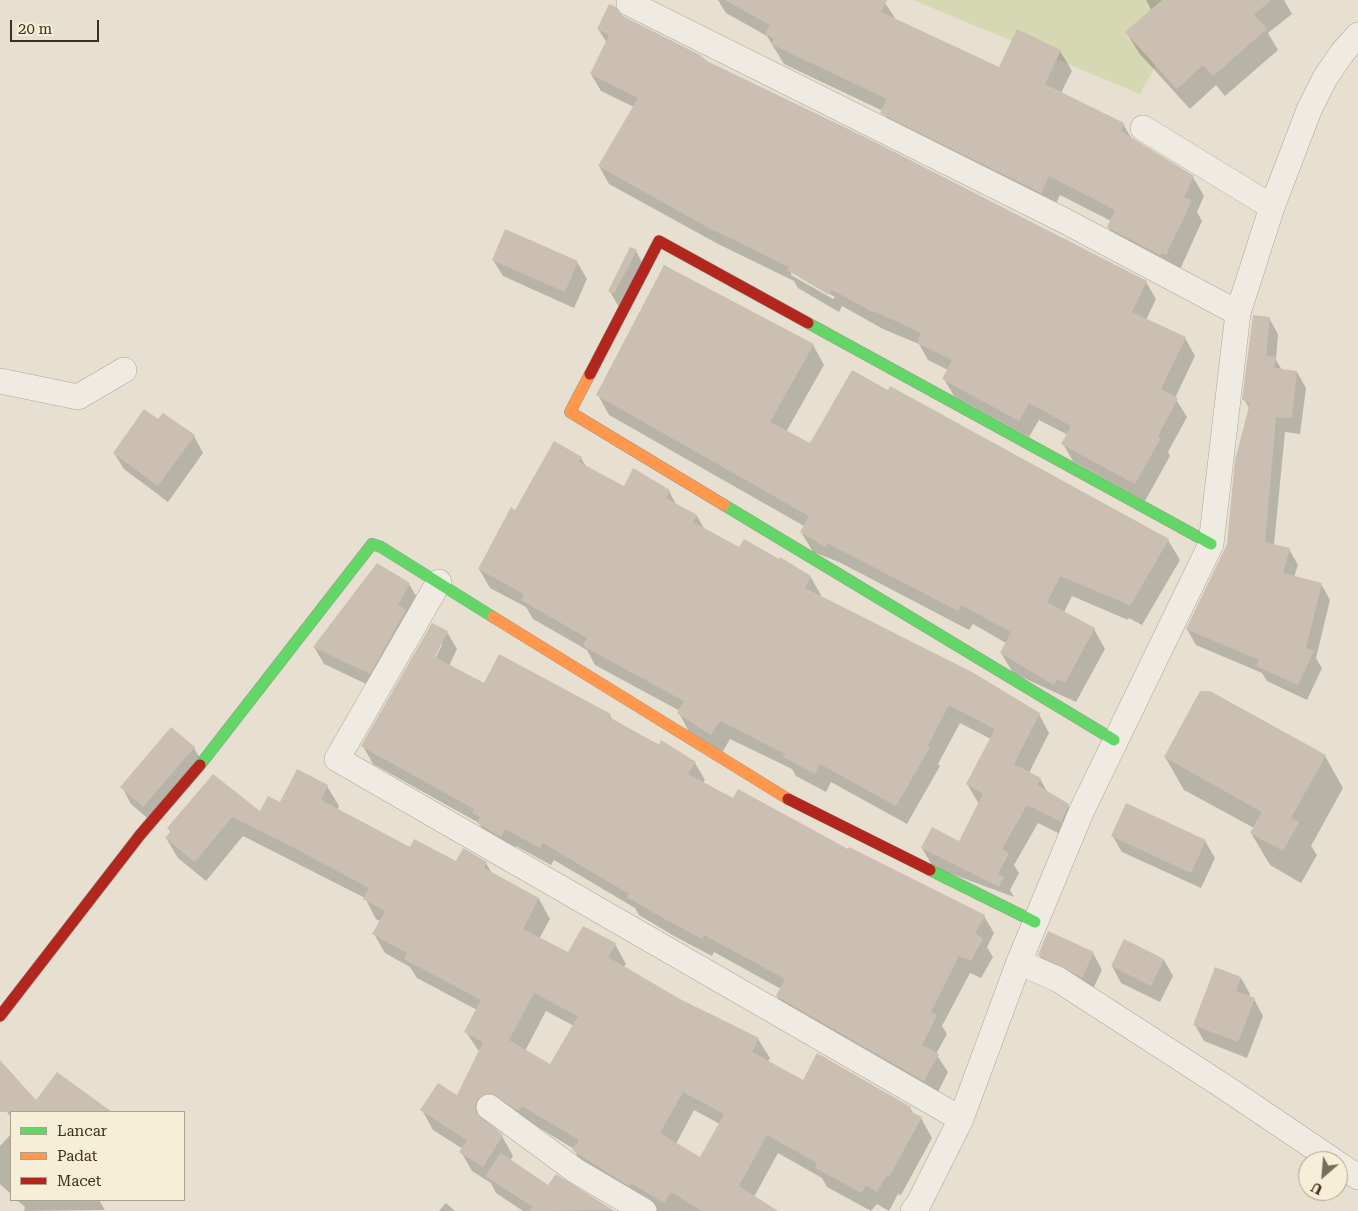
<!DOCTYPE html>
<style>
body{margin:0}
#map{position:relative;width:1358px;height:1211px;overflow:hidden;background:#e7e0d1;font-family:"Roboto Serif",serif}
canvas{display:block}
.legend{position:absolute;left:10px;top:1111px;width:175px;height:90px;box-sizing:border-box;background:#f7eed8;border:1px solid #ada18e;margin:0;padding:6px 9px;list-style:none;font-size:15px;color:#3d2e20}
.legend li{display:flex;align-items:center;gap:10px;height:25px}
.legend b{width:25px;border:1px solid #ada18e}
.north{position:absolute;left:1298px;top:1151px;width:50px;height:50px;box-sizing:border-box;background:#f7eed8;border:1px solid #ada18e;border-radius:50%;rotate:207deg;font-size:14px;font-weight:700;line-height:20px;text-align:center;color:#3d2e20}
.north::after{content:'';display:block;margin:auto;width:18px;height:22px;background:#786c5e;clip-path:polygon(50% 0,100% 100%,50% 72%,0 100%)}
.scale{position:absolute;left:10px;top:20px;width:89px;height:22px;box-sizing:border-box;border:2px solid #3d2e20;border-top:0;padding-left:6px;font-size:15px;line-height:18px;white-space:nowrap;color:#3d2e20;-webkit-text-stroke:4px #f7eed8;paint-order:stroke}
</style>
<div id="map">
<canvas width="1358" height="1211"></canvas>
<ul class="legend">
<li><b style="height:6px;background:#63d668"></b>Lancar</li>
<li><b style="height:6px;background:#ff974d"></b>Padat</li>
<li><b style="height:6px;background:#b3261e"></b>Macet</li>
</ul>
<div class="north">U</div>
<div class="scale">20 m</div>
</div>
<script>
const c = document.querySelector('canvas').getContext('2d');
c.lineJoin = 'round';
function fill(path, color) {
  c.fillStyle = color;
  c.fill(path, 'evenodd');
}
function trace(path, color, width, dash) {
  c.strokeStyle = color;
  c.lineWidth = width;
  c.lineCap = dash ? 'butt' : 'round';
  c.setLineDash(dash || []);
  c.stroke(path);
}
fill(new Path2D(`
 M913,0H1192L1140,94Z`), '#d6d7b3');
fill(new Path2D(`
 M718,0H883L897,21L999,69L1060,51L1072,71L1061,93L1123,124L1132,139L1193,177L1204,196L1197,212L1202,221L1178,274L1120,247L1108,227L1111,221L1060,195L1052,212L893,132L883,111L784,64L767,36L726,13Z
 M1146,0H1284L1292,14L1268,33L1278,50L1225,96L1216,85L1190,109L1139,53L1127,33L1152,11Z
 M622,17L706,62L1146,282L1156,299L1146,320L1185,338L1195,356L1175,398L1187,417L1168,452L1170,456L1145,501L1073,461L1063,444L1068,435L1039,420L1029,437L954,396L944,379L948,370L928,360L919,344L883,329L842,306L839,312L798,288L794,281L718,244L609,184L599,166L634,107L601,91L591,74L607,43L598,29ZM791,272L835,297L833,299L791,275Z
 M636,251L645,268L619,307L609,290Z
 M493,260L577,262L587,279L574,308L503,276Z
 M1269,318L1278,334L1276,360L1282,370L1297,372L1306,388L1300,434L1285,432L1274,545L1289,549L1298,565L1294,577L1321,584L1330,600L1316,658L1322,668L1307,700L1267,681L1262,673L1196,645L1187,629L1228,544L1250,410L1244,399Z
 M813,345L824,365L786,432L810,445L1168,540L1180,560L1142,625L1129,618L1128,620L1072,596L1064,612L1094,629L1105,649L1076,702L1013,673L1001,653L1006,643L973,624L969,630L839,562L813,552L801,532L804,526L609,415L598,395Z
 M194,436L203,453L168,502L124,469L114,453Z
 M554,443L581,458L587,468L625,487L669,491L677,506L697,516L705,530L739,549L810,576L821,595L820,597L1039,714L1049,733L1029,773L1040,779L1048,793L1068,805L1079,823L1072,840L1038,823L1014,865L1019,873L1010,890L1014,897L933,867L922,848L959,843L979,804L967,784L991,739L960,723L938,764L940,766L907,824L831,782L826,792L796,776L792,769L730,739L722,753L689,732L679,713L680,711L595,665L587,650L533,619L526,607L490,588L479,569L516,511Z
 M409,584L419,601L379,690L324,664L314,647Z
 M447,632L457,649L449,666L484,685L610,715L613,721L695,763L705,780L703,783L734,800L984,916L994,933L987,947L993,957L981,978L970,973L942,1026L947,1034L936,1054L948,1072L935,1098L787,1013L777,996L781,989L714,952L712,956L674,936L639,915L635,908L554,860L551,865L516,846L511,854L489,841L479,823L373,764L363,746ZM440,644L442,645L433,663L431,662Z
 M172,729L194,748L204,765L153,823L131,804L122,787Z
 M1325,756L1343,788L1311,846L1317,855L1301,883L1270,865L1251,833L1254,828L1184,790L1165,757Z
 M298,771L327,786L339,806L337,810L410,849L457,863H486L493,875L539,899L550,919L539,939L569,954L615,944L626,964L624,967L680,1000L758,1039L770,1058L768,1061L803,1081L910,1108L914,1115L921,1118L932,1138L901,1195L898,1194L889,1211L877,1204L871,1211L827,1187L822,1178L778,1153L754,1197L776,1211H652L584,1169L574,1149L533,1124L494,1113L486,1124L502,1136L513,1156L510,1161L548,1187L556,1175L614,1211H523L496,1193L491,1183L472,1171L461,1152L463,1149L433,1130L422,1110L458,1097L480,1053L466,1032L477,1010L417,978L410,967L385,953L374,934L380,921L376,919L365,898L243,836L206,881L178,858L166,838L171,833L168,828L213,776L260,813L280,803ZM546,1011L574,1026L550,1066L525,1051ZM694,1110L720,1124L701,1158L676,1144Z
 M1112,835L1205,841L1215,858L1201,888L1122,852Z
 M1093,953L1102,970L1091,993L1049,971L1039,955Z
 M1164,960L1173,976L1160,1002L1121,983L1112,966Z
 M1241,978L1250,994L1249,997L1254,999L1263,1016L1247,1058L1204,1041L1195,1025Z
 M0,1062L36,1102L93,1100L100,1112H11V1117L0,1103Z
 M11,1134V1194L0,1184V1146Z
 M17,1200H99L105,1210L24,1211L25,1207Z
 M446,1203L455,1211H439Z`), '#0003');
fill(new Path2D(`
 M725,0H887L881,12L999,67L1017,29L1061,50L1045,84L1124,123L1121,131L1194,176L1184,197L1192,200L1166,255L1162,253L1160,255L1107,227L1115,210L1049,176L1041,193L880,113L887,99L771,44L774,39L765,34L770,25Z
 M1162,0H1272L1254,14L1267,29L1213,76L1203,65L1177,89L1125,32Z
 M609,4L616,7L623,16L700,55L707,61L867,138L1147,281L1132,312L1186,337L1161,389L1178,398L1158,436L1161,438L1135,484L1061,444L1071,426L1029,403L1019,421L942,379L952,360L917,343L921,333L874,311L873,312L832,290L829,295L787,270L789,267L707,227L598,166L638,98L590,74L609,35L597,29Z
 M505,229L578,261L565,292L492,260Z
 M630,247L637,250L614,294L608,291Z
 M664,265L814,344L770,422L810,443L852,370L888,390L890,386L1169,539L1130,606L1117,599V600L1060,576L1047,602L1095,628L1065,683L1057,679L1054,685L1000,653L1011,632L961,605L958,611L827,543L825,547L800,532L809,516L596,395Z
 M1253,315L1270,317L1266,356L1276,357L1274,368L1297,371L1292,418L1276,417L1265,542L1290,548L1283,573L1322,583L1306,648L1314,651L1298,685L1256,666L1259,660L1186,629L1227,544L1235,460L1250,403L1242,400Z
 M144,409L158,419L163,413L195,435L158,486L113,453Z
 M554,441L582,457L579,462L624,486L633,468L670,490L666,498L697,515L693,522L739,547L744,539L779,559L780,557L811,576L805,588L972,672L1040,713L1014,764L1041,778L1037,785L1069,804L1061,822L1027,805L1002,849L1009,853L998,874L1004,877L999,887L921,848L932,827L959,841L983,794L966,784L995,729L949,705L928,745L930,747L896,806L820,764L815,774L783,757L785,754L720,721L711,735L677,713L684,701L583,646L587,638L521,600L524,594L478,569L511,507L515,510Z
 M377,563L410,583L398,605L406,610L370,674L313,647Z
 M432,623L448,631L435,657L484,683L499,654L611,714L609,717L659,745L661,740L696,762L688,774L733,798L738,789L848,849L849,847L985,915L975,934L983,938L971,961L959,956L931,1012L937,1015L922,1045L939,1054L924,1081L776,996L785,979L704,935L702,939L663,918L627,897L629,894L543,843L540,848L505,829L501,837L477,823L480,817L472,813L474,809L361,746Z
 M1200,691H1210L1326,755L1291,818L1299,822L1283,851L1250,833L1262,812L1164,757Z
 M171,727L195,747L143,807L120,787Z
 M297,769L328,785L321,800L410,847L414,839L456,861L463,848L487,862L484,868L539,898L523,929L568,952L583,926L616,943L608,957L680,999L759,1038L752,1052L803,1080L817,1053L911,1107L909,1111L922,1117L889,1177L887,1175L877,1192L866,1185L862,1193L815,1168L817,1163L767,1135L739,1186L778,1211H702L671,1192L664,1203L631,1183L629,1186L572,1150L579,1140L522,1106L518,1111L490,1093L478,1098L475,1105L476,1112L503,1135L483,1167L459,1152L467,1140L420,1110L438,1083L457,1095L483,1042L464,1032L481,1000L404,959L407,953L372,934L385,911L363,899L369,888L296,849L232,817L195,862L165,838L171,831L167,828L213,774L260,811L268,796L280,802ZM534,993L578,1016L550,1064L509,1040ZM683,1092L724,1114L700,1157L660,1133Z
 M1126,803L1206,840L1191,873L1111,836Z
 M1048,931L1094,952L1082,978L1038,955Z
 M1124,939L1164,959L1151,986L1111,966Z
 M1215,967L1241,977L1236,991L1255,998L1238,1042L1193,1025Z
 M0,1060L36,1100L57,1072L112,1112H0Z
 M501,1153L548,1185L556,1174L613,1210L530,1211L533,1207L485,1176Z`), '#cbbfb2');
const street = new Path2D(`
 M629,3L1065,221L1238,313
 M1143,128L1272,207
 M0,381L78,397L124,370
 M439,582L337,759L961,1119
 M1019,962L1059,980L1223,1086L1334,1161
 M489,1107L576,1171L644,1211
 M1338,1164L1358,1177
 M913,1211L919,1203L961,1119L1019,962L1082,810L1211,544L1238,313L1272,207L1309,110L1325,78L1342,53L1358,35`);
const fast = new Path2D(`
 M808,323L1211,544
 M724,505L1114,740
 M200,765L372,544L381,547L493,617
 M930,870L1035,922`);
const slow = new Path2D(`
 M590,374L570,412L724,505
 M493,617L788,799`);
const jam = new Path2D(`
 M590,374L659,241L808,323
 M788,799L930,870
 M0,1016L140,835L200,765`);
trace(street, '#ada599', 26);
trace(fast, '#9c958a', 12);
trace(slow, '#9c958a', 12);
trace(jam, '#9c958a', 12);
trace(street, '#efebe3', 25);
trace(fast, '#63d668', 11);
trace(slow, '#ff974d', 11);
trace(jam, '#b3261e', 11);
</script>
